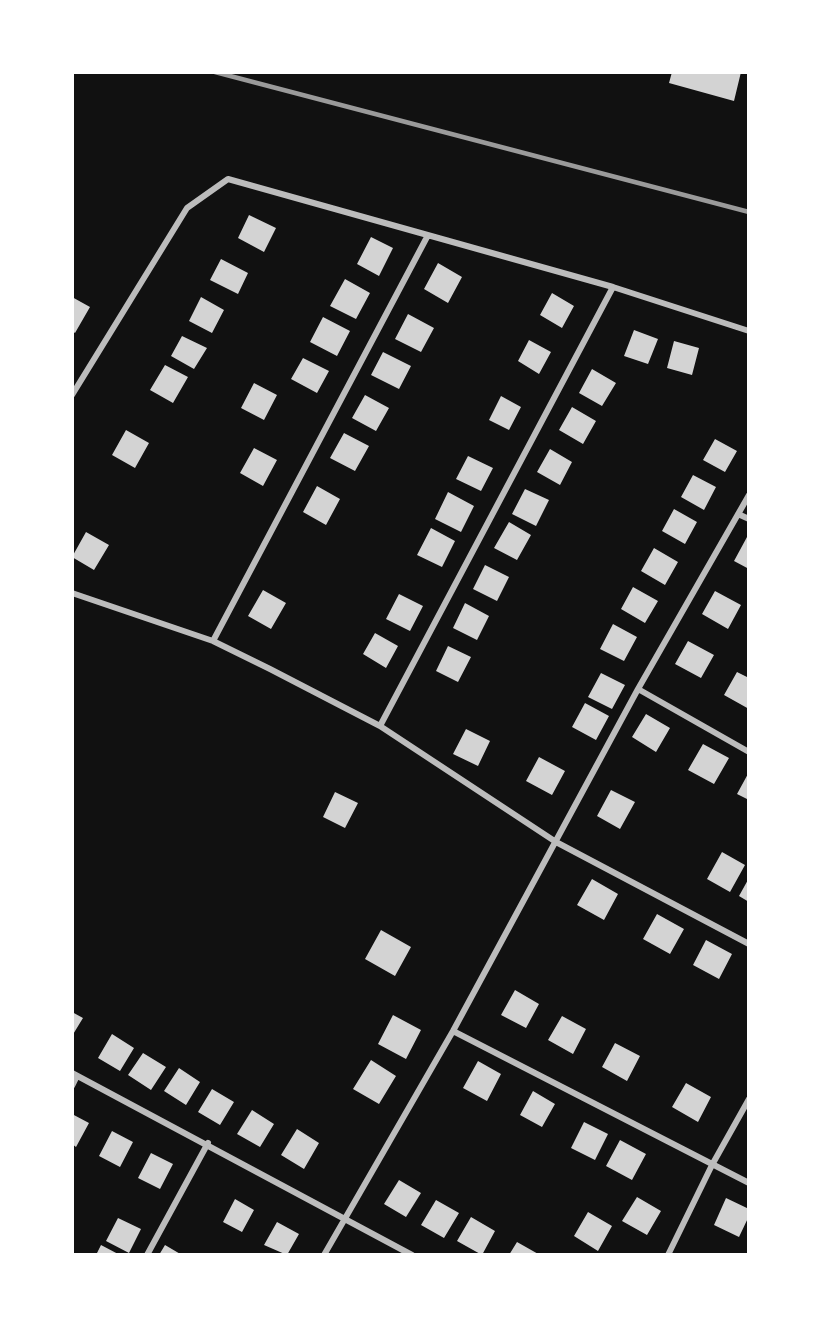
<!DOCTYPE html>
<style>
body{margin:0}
#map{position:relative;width:821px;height:1327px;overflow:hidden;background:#111;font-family:"Exo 2",sans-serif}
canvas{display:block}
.frame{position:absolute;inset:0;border:74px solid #fff;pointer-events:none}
</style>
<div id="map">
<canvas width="821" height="1327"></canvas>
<div class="frame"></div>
</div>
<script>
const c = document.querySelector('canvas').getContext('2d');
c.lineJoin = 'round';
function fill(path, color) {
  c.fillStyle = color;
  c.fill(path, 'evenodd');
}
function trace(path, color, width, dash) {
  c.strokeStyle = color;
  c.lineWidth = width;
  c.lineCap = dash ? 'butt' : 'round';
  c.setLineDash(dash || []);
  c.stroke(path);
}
fill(new Path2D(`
 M672,72H741L734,101L669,83Z
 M249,215L276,228L264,252L238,238Z
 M371,237L393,248L379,276L357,264Z
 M221,259L248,273L238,294L210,280Z
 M438,263L462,277L448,303L424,289Z
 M345,279L370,293L356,319L330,306Z
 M552,293L574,306L562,328L540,315Z
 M72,297L90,307L75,333L72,331Z
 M201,297L224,310L212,333L189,321Z
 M408,314L434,328L421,352L395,339Z
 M323,317L350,331L337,356L310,342Z
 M634,330L658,339L648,364L624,356Z
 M182,336L207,348L194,369L171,356Z
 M529,340L551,352L539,374L518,361Z
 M674,341L699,348L692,375L667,368Z
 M383,352L411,366L399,389L371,375Z
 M303,358L329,371L317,393L291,379Z
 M165,365L188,377L173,403L150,390Z
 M592,369L616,383L602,406L579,393Z
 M254,383L277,395L264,420L241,408Z
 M365,395L389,408L376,431L352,418Z
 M501,396L521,407L509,430L489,420Z
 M572,407L596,421L583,444L559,430Z
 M126,430L149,443L135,468L112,455Z
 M344,433L369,446L355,471L330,458Z
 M715,439L737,451L725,472L703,460Z
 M254,448L277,460L263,486L240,473Z
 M550,449L572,462L560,485L537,472Z
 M468,456L493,468L481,491L456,479Z
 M693,475L716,487L704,510L681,497Z
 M317,486L340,499L326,525L303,512Z
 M525,489L549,500L536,526L512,514Z
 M448,492L474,506L461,532L435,519Z
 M674,509L697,522L685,544L662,531Z
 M509,522L531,535L517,560L494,548Z
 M431,528L455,541L442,567L417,555Z
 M86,532L109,545L94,570L72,557Z
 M747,537L749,538V569L734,561Z
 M654,548L678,562L665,585L641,571Z
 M485,565L509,577L497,601L473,589Z
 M633,587L658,601L645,623L621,609Z
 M263,590L286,603L271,629L248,616Z
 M715,591L741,605L728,629L702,614Z
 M399,594L423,606L410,631L386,619Z
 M465,603L489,616L477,640L453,628Z
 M613,624L637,637L624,661L600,649Z
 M375,633L398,646L386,668L363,654Z
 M688,641L714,655L701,678L675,664Z
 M448,646L471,657L458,682L436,671Z
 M737,672L749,678V709L724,695Z
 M601,673L625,685L612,709L588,697Z
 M585,703L609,716L596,740L572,727Z
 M646,714L670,728L656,752L632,737Z
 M466,729L490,741L478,766L453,754Z
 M703,744L729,758L714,784L688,770Z
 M539,757L565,771L552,795L526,781Z
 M749,772V800L737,794Z
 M611,790L635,802L620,829L597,816Z
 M335,792L358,803L345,828L323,817Z
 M722,852L745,865L730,892L707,879Z
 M749,878V902L739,896Z
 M592,879L618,894L604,920L577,905Z
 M657,914L684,929L670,954L643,939Z
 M381,930L411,947L395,976L365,959Z
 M706,940L732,954L719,979L693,965Z
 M515,990L539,1004L526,1028L501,1015Z
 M72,1012L83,1018L72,1036Z
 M393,1015L421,1030L406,1059L378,1044Z
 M562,1016L586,1029L573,1054L548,1040Z
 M112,1034L134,1048L120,1071L98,1058Z
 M615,1043L640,1056L627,1081L602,1067Z
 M143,1053L166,1067L151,1090L128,1075Z
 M371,1060L396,1076L379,1104L353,1089Z
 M478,1061L501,1074L487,1101L463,1088Z
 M179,1068L200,1082L186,1105L164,1091Z
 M686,1083L711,1097L698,1122L672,1107Z
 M212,1089L234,1102L220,1125L198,1112Z
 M533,1091L555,1104L542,1127L520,1115Z
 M252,1110L274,1124L260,1147L237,1134Z
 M72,1114L89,1123L76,1147L72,1144Z
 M584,1122L608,1134L595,1160L571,1148Z
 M297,1129L319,1143L304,1169L281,1155Z
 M112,1131L133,1142L120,1167L99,1156Z
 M620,1140L646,1154L632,1180L606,1166Z
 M151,1153L173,1164L160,1189L138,1178Z
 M399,1180L421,1193L406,1217L384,1204Z
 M637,1197L661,1211L647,1235L622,1221Z
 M726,1198L749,1209V1216L739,1237L714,1225Z
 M235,1199L254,1210L242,1232L223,1222Z
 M436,1200L459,1213L444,1238L421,1225Z
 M588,1212L612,1226L598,1251L574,1236Z
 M471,1217L495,1231L482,1255L457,1241Z
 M118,1218L141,1229L129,1253L106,1241Z
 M277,1222L299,1234L287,1255L264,1245Z
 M517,1242L540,1255H509Z
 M101,1245L120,1255H96Z
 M165,1245L182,1255H159Z`), '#d3d3d3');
trace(new Path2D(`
 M72,395L187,208L228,179L613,287L749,331
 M738,514L749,519
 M72,593L213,641L270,669L380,726L556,842L749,944
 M213,641L427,237
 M638,689L749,752
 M380,726L613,287
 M453,1031L749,1183
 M72,1073L412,1255
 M72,1086L77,1076
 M147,1255L208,1143
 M324,1255L453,1031L638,689L749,495
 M668,1255L712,1165L749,1099`), '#bcbcbc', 6);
trace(new Path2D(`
 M215,72L749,212`), '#9a9a9a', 4.5);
</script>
